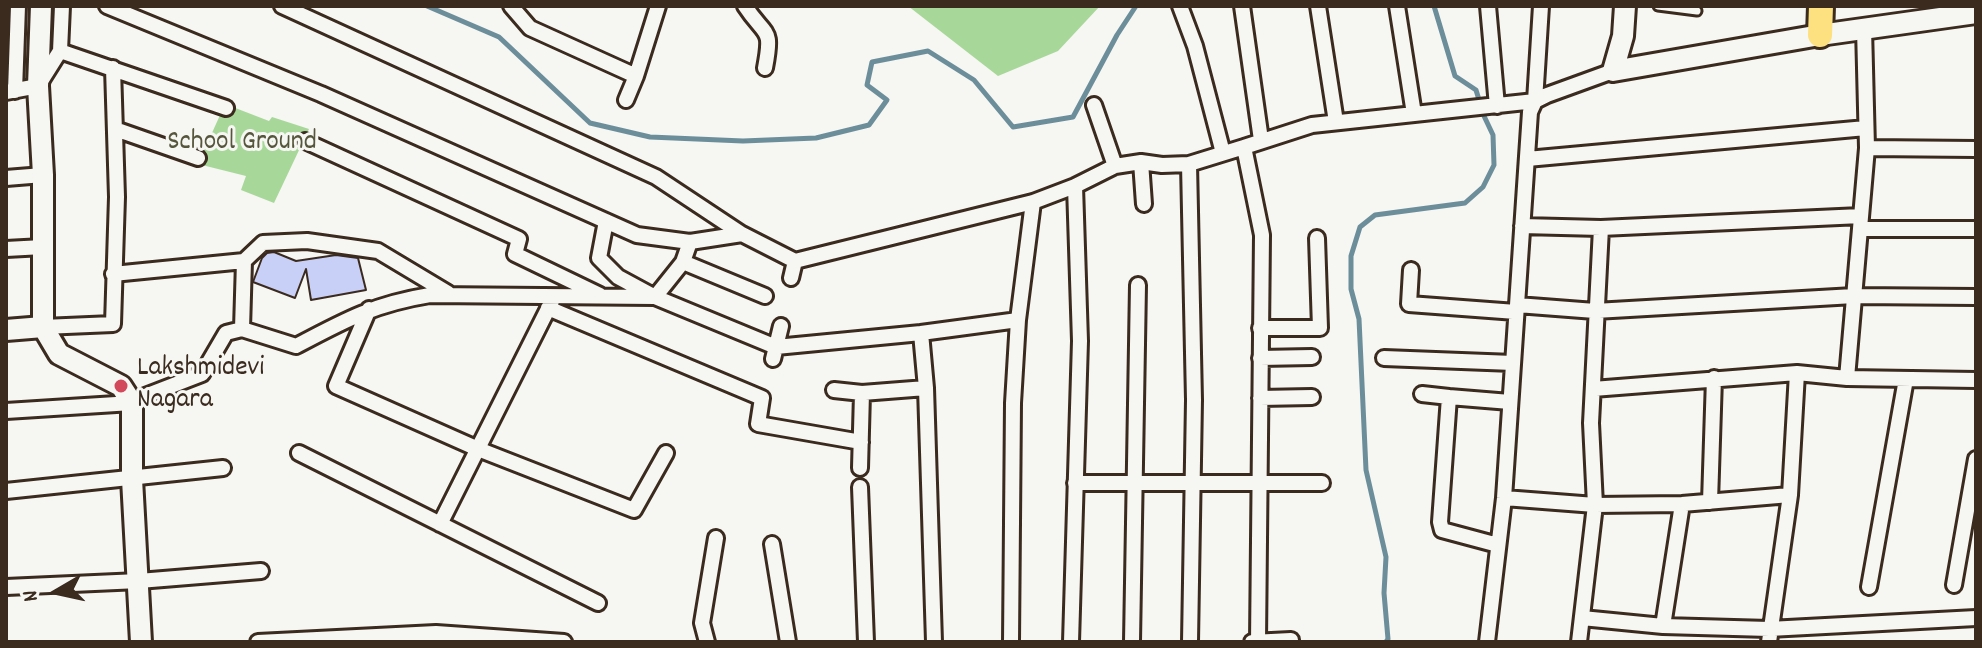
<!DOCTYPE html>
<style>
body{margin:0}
#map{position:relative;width:1982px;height:648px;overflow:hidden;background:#f6f6f2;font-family:Dekko,sans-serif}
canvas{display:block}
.frame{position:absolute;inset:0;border:8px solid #3b2a1e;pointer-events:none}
.north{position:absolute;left:16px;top:552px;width:80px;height:80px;-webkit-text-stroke:6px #f6f6f2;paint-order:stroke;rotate:261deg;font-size:22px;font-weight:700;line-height:32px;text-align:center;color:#3b2a1e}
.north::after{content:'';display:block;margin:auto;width:28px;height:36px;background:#3b2a1e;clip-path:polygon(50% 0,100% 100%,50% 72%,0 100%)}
</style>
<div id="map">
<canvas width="1982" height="648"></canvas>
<div class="frame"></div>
<div class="north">N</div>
</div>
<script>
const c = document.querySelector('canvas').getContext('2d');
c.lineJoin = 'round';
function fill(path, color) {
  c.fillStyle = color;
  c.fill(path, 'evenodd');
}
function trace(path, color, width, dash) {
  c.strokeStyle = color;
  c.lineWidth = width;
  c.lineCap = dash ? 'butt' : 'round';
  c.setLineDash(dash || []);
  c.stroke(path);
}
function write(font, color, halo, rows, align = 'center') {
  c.font = font + ' Dekko,sans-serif';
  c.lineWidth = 6;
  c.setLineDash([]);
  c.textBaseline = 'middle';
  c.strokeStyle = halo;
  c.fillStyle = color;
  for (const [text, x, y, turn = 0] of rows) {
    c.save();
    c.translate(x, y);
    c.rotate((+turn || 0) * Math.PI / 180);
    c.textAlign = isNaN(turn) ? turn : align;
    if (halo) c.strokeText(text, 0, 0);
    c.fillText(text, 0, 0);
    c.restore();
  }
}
fill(new Path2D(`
 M908,6H1100L1058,51L998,76Z
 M225,104L269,121L272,117L309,129L274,203L241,190L246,176L198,164Z`), '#a7d899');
trace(new Path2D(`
 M427,6L499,37L590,123L650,137L743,141L816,138L869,125L887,100L867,85L872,62L928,51L974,80L1013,127L1073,117L1117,35L1136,6
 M1386,642L1388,639L1384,593L1386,557L1366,470L1359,319L1351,289V256L1360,227L1375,215L1465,203L1483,187L1494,165L1493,135L1484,116L1476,90L1455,76L1434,6`), '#6c8e9a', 5);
const building = new Path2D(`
 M274,252L296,261L336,255L358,258L366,290L311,300L306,269L295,298L253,282L262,258L267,253Z`);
fill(building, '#c8d0f8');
trace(building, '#3b2a1e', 2);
const lane = new Path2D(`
 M1658,6L1697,11`);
const street = new Path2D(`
 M107,6L321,94L637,235L690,242L742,234L795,261L1033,202L1075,186L1115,166L1141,162L1162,165L1189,164L1244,147
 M282,6L656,177L742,234
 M511,6L530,28L636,76L658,6
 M745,6C766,38 773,26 765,68
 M1180,6L1195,46L1223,153
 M1242,6L1261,140
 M1318,6L1336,122
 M1397,6L1414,114
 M1488,6L1497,106
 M60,51L226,108
 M15,91L18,6
 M6,92L38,86L60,51L62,6
 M626,100L636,76
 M1094,105L1115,166
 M115,129L198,158
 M305,141L519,239L515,254L600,295
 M1867,148L1976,149
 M1527,159L1866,128
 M1141,162L1144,204
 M1189,164L1194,400L1190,642
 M6,178L43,175
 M606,221L599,258L618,277L655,297L776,347L921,333
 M1522,226L1601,228L1861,216
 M1860,229H1976
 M6,249L43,247
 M683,262L765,296
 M1411,270L1409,304L1516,312
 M113,274L244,261L263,243L307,241L378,251L448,293
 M791,278L795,261
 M1517,305L1595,311L1854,296L1976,297
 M548,308L762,398L758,424L861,442
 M369,309L336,386L478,449L634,510L666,453
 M43,327L113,324L117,197L113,68
 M1260,328H1320L1317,238
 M242,329L244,261
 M1260,358L1312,357
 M1384,358L1513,363
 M773,359L781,326
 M1847,378L1976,380
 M926,388L934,642
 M1593,389L1797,373L1847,378L1867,148L1864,28
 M834,390L862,393
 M1422,394L1449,397
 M1260,398L1312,397
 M6,411L132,403L145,396L202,374L226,333L242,329L296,346C345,320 374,304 430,295L655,297L683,262L690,242
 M299,453L598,603
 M860,468L862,393L926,388L921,333L1018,320
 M1075,483H1322
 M860,487L866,642
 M6,491L223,468
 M1504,498L1595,505L1682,504L1790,495
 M1710,502L1714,378
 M440,524L552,301
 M772,544L788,642
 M1498,545L1442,530L1440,522L1449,397L1510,402
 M1954,585L1976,459
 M6,587L139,581L261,571
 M1869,587L1906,379
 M1582,618L1663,626L1769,629L1976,618
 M1663,626L1682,504
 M258,642L436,633L564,642
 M707,642L702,623L716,538
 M1011,642L1013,403L1018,320L1033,202
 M1071,642L1080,341L1075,186
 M1132,642L1138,285
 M1252,642L1291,640
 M1258,642L1262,235L1244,147L1312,125L1535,101L1541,6
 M1487,642L1504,498L1530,112L1535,101L1547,95L1613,71
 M1579,642L1595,505L1591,423L1601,228
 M1769,642L1790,495L1797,373`);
const secondary = new Path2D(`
 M41,6L38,86L43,175V327L59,354L121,386L132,403V479L141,642
 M1625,6L1623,36L1613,71L1820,35L1976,13
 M6,330L43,327`);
const highway = new Path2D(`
 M1820,35L1821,6`);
trace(lane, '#3b2a1e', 13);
trace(street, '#3b2a1e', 20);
trace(secondary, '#3b2a1e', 26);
trace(highway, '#3b2a1e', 30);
trace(lane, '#f6f6f2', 7);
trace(street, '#f6f6f2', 14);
trace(secondary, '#f6f6f2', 20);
trace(highway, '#fde080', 24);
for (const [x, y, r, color] of [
 [121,386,8,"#d1495b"]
]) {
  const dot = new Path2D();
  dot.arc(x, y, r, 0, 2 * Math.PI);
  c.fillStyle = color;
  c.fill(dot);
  trace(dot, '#f6f6f2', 3);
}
write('28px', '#56563d', '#f6f6f2', [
 ["School Ground",242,144]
]);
write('28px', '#3b2a1e', '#f6f6f2', [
 ["Lakshmidevi",137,370],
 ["Nagara",137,402]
], 'left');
</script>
